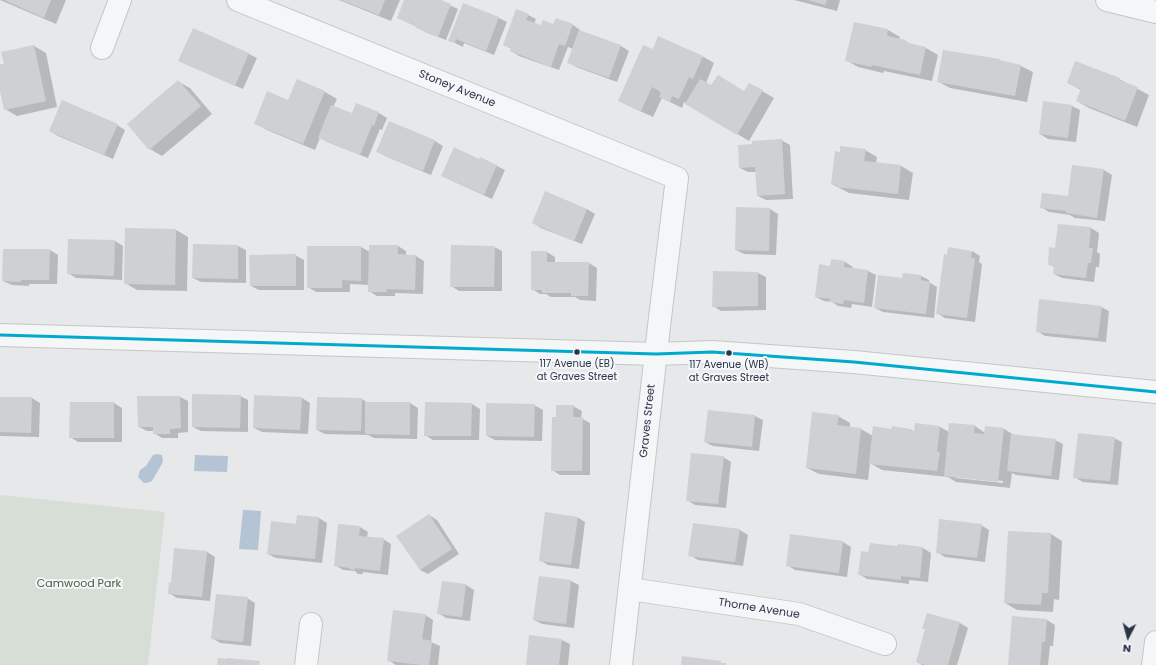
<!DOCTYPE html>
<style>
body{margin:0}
#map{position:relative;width:1156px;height:665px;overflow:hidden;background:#e6e8ea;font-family:Poppins,sans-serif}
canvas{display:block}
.north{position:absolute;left:1108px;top:617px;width:40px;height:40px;-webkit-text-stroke:3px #f4f6f9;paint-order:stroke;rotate:186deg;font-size:11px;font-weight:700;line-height:16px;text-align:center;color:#2b3445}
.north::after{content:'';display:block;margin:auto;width:14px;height:18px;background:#2b3445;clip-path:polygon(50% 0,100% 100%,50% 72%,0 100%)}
</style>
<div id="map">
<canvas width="1156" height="665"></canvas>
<div class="north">N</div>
</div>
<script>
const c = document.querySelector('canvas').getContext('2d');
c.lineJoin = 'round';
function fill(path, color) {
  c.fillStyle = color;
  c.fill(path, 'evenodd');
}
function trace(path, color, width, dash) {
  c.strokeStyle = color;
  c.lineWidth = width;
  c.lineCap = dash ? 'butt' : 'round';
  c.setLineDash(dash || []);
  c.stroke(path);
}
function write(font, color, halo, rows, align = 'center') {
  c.font = font + ' Poppins,sans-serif';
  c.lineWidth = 4;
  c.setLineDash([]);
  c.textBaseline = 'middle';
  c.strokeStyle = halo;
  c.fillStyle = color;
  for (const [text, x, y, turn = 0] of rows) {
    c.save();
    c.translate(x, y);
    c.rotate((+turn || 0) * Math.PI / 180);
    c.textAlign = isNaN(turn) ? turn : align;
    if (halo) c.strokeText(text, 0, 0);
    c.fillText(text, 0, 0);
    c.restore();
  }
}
fill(new Path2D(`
 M0,495L165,512L148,665H0Z`), '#d6ded6');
fill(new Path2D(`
 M157,454L162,455L163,462L152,481L147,483H144L138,477L140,470L146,466L153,455Z
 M195,455L228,456L227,472L194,471Z
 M243,510L261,511L258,550L239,549Z`), '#b4c4d5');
fill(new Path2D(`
 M0,0H66L56,24Z
 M339,0H400L391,21Z
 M405,0H438L458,9L446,40L425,32L417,27L398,18Z
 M794,0H840L837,11Z
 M464,4L499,18L507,22L494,55L464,43L463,47L449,40Z
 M528,15L536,19L534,24L541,27L573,25L580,30V31L621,46L629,51L617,82L576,67L568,62L573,49L568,47L559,70L519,56L511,51L512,49L504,45Z
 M855,23L888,30L900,37L899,40L905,41L912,45L926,48L938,55L932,81L884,71L883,73L858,67L846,60Z
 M193,30L249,54L257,58L243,89L188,65Z
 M34,46L46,53L57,107L17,116L5,109L0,86V65L5,64Z
 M653,50L702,56L714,63L706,83L712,87L745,92L750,84L774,98L749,141L684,102L682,108L662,98L653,117L631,107L619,101Z
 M999,60L1004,62L1021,66L1033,72L1027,102L950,88L939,82Z
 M1076,62L1119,79L1149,95L1137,127L1089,108L1077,101L1081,90L1068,83Z
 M297,80L325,92L337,99L333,107L352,114L356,104L379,113L387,118L382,130L380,129L368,158L327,142L320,138L315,150L267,130L255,123L288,101Z
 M179,82L190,88L212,114L162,156L150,149Z
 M1044,102L1072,106L1080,110L1076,142L1048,139L1040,134Z
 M389,122L435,141L443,146L431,175L385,156L377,151Z
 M117,125L125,130L113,159L58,136L50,131Z
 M781,140L790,145L793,199L766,200L758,196L756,172H748L740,168Z
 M865,150L877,157L876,163L901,166L913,173L909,200L849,193L832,184Z
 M481,158L505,170L492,199L450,180L480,160Z
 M1104,170L1112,175L1105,221L1075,218L1070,215L1049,212L1041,207L1069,197Z
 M587,209L595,214L582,244L541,228L533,223Z
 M770,209L778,214L776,255L744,254L736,250Z
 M1059,225L1091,228L1099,233L1097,252L1100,254L1099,267H1096L1094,282L1062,278L1054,274L1055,268L1049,264L1056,249Z
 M126,229L176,230L188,237L187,291L137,290L125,283Z
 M115,241L123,246L122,280L76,278L68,273Z
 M238,246L246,250V283L201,282L193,278Z
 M370,246H398L406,251V256H416L424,261L423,294L395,293V296H377L369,291V285L350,284V292H316L308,287L361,247L370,252Z
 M494,247L502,251V291H459L451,286Z
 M50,250L58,255L57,284H29V286L12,285L3,281Z
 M972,251L980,256L979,262L982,264L975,322L945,318L937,313Z
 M547,252L555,257V263H589L597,268L596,301L580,300L575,297H551L546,294H540L532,289Z
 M295,255L304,260V290H259L251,286Z
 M845,262L853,267L852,269L868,271L876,275L872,307L852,304L851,308L838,306L832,302L824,301L816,297Z
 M758,273L766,277V310L721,311L713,306Z
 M921,276L929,280V282L937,287L934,318L883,312L875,308L903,279Z
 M1101,307L1109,311L1106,342L1045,336L1037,331Z
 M240,396L248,400V432L201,431L193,427Z
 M138,397H180L188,401V432L178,433V438H162L154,433V431H147L139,427Z
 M0,398H32L40,403L39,437L0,436Z
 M302,398L310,403L308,434L262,432L254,428Z
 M362,399L368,403H410L418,408L417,439L374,438L368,435L325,434L317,430Z
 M114,403L122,408V442H78L70,437Z
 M472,404L480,409L479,440H433L425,435Z
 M534,405L543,410L542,441L495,440L487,436Z
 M573,406L582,411L581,418L590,423V475H560L552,470L557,418Z
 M755,416L763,420L759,451L713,446L705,442Z
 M838,416L850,423V428L861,429L873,436L892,430H911L915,432L916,424L940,427L949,432L975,426L985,433L1004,429L1014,435L1055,440L1063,444L1059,480L1016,475L1012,473L1010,488L956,482L948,477L882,470L870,463L868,480L819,474L807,468ZM956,476L1003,481V483L956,478Z
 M1114,438L1122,442L1118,485L1083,482L1074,477Z
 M723,457L731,462L726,508L695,505L687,500Z
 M429,515L437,520L459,554L428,574L420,570Z
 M577,517L585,522L579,569L548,565L540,560Z
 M319,518L327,523L322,563L276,558L268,554L297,525Z
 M694,524L740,530L748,535L743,566L698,560L690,555Z
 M981,525L989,530L985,562L945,557L937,552Z
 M360,527L368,532L367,537L383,539L391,544L388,575L363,572V574H358L355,571L343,570L335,565Z
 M1051,534L1062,541L1059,600L1054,599L1053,612L1017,610L1005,603Z
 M791,535L843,542L851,547L847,577L795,570L787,565Z
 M898,545L923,548L931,553L928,582L909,580V584L867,579L859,574L869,553L898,547Z
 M175,549L207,552L215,557L210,601L177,598L169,593L172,584Z
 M571,581L579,585L574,628L542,624L534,620Z
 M466,585L474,590L470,621L446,618L438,613Z
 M247,598L255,603L251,646L220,643L212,638Z
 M927,614L960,623L968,628L957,665H922L917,662L926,629Z
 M425,615L433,620L431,642L440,646L438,665H396L388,660Z
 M1047,620L1055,625L1053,646H1050L1048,665H1009Z
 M562,640L570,644L568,665H527Z`), '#0003');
fill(new Path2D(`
 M4,0H51L44,18Z
 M341,0H385L379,15Z
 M404,0H441L451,4L438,37L416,28V26L397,18Z
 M808,0H827L825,5Z
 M463,3L499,17L486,51L456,39L455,43L448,41Z
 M516,9L529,14L526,20L541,25L543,20L553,24L556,18L573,24L565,46L559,44L551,67L510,51L511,48L503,45Z
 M854,22L888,29L887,36L906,40L905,42L926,47L920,75L872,65L871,67L845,61Z
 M193,28L249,53L235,86L178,61Z
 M579,30L621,45L609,78L567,63Z
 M658,36L703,56L693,79L689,77L679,99L672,96L670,102L659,97L661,92L652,87L641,111L618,101L643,45L653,49Z
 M34,45L46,101L4,110L0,91V64H4L1,52Z
 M943,50L1000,59L999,60L1021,65L1015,96L937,82Z
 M1075,61L1120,78L1119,80L1138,87L1125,121L1076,101L1081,89L1067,83Z
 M718,75L744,91L749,83L763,90L737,135L685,104L700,79L711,85Z
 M297,79L325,91L303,144L254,124L267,91L288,100Z
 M178,80L201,106L149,150L127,124Z
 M62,100L118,124L104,155L49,131Z
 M1043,101L1072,105L1068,138L1039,134Z
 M356,103L379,112L374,126L372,125L360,155L318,138L331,105L352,113Z
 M389,121L435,140L423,171L376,152Z
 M782,139L785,194L757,196L755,167L739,168L738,145L752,144V141Z
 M840,146L866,149L864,161L901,165L898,194L836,187L837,185L831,184L835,151L840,152Z
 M454,147L479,159L480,157L497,165L484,195L441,176Z
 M1072,165L1104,169L1097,218L1066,213V211L1040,208L1042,193L1068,196Z
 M545,191L587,209L574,241L532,223Z
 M736,207L770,208L769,251L735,250Z
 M1058,224L1091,227L1089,248H1093L1091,263H1088L1086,278L1053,274L1054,266L1048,265L1049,247L1055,248Z
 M125,228L176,229L175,285L124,284Z
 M68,239L115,240L114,276L67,274Z
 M193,244L238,245V279L192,278Z
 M369,245H398V254L416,255L415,290L387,289V292H368Z
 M451,245L495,246L494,287H450Z
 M307,246H361V281L342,280V288H307Z
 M948,247L972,251L971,258H975L967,318L936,314L944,254L947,255Z
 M3,249H50L49,280H21V282L2,281Z
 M531,251H547V262H589L588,296H571V293H542V290H531Z
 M296,254V286H250L249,255Z
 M831,259L845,261L844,267L868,270L864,303L844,300L843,304L829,302L830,299L815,297L819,264L830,266Z
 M713,271L758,272V306L712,307Z
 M903,273L921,275V280L930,282L926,314L874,308L878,275L902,278Z
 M1039,299L1102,306L1098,338L1036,332Z
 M192,394L241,395L240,428L192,427Z
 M254,395L302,397L300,430L253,428Z
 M137,396H180L181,428L170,429V434H153V427H138Z
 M0,397H32L31,433L0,432Z
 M317,397L362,398L361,431L316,430Z
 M70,402H114V438H69Z
 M365,402H410V435L365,434Z
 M425,402L472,403L471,436H424Z
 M486,403L535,404L534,437L486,436Z
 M556,405H574L573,417H583L582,471H551L552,417H556Z
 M708,410L755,415L752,447L704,442Z
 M812,412L839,415L837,425L861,428L856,474L806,468Z
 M915,423L940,426L937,452H940L937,471L869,464L873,426L891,429L892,426L911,429V431H914Z
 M949,423L975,425L974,433L984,434L985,426L1004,428L998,482L944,476Z
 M1078,433L1115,437L1110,481L1073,478Z
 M1011,434L1056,439L1051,476L1007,471Z
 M691,453L724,456L718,504L686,501Z
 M545,512L578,517L571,565L539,561Z
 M429,514L452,549L420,570L396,536Z
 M297,515L319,517L315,559L267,554L271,521L296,524Z
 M939,519L982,524L977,558L936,553Z
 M693,523L740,529L735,562L688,556Z
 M338,524L360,526L359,536L384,538L380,571L355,568V570L349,569L350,568L334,566Z
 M1008,531L1051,533L1048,593H1042L1041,605L1004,603Z
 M790,534L843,541L839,573L786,566Z
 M870,543L897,546L898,544L923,547L920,578L901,576V580L858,575L861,551L868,552Z
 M174,548L207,551L202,597L168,594L169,582L171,583Z
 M539,576L571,580L566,624L533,620Z
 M442,581L466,584L462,617L437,614Z
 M216,594L248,597L243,642L211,639Z
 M393,610L426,614L422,639L432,641L429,665H421L387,661Z
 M927,613L960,622L948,665H925L916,662L925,629H922Z
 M1012,616L1047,619L1045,642H1042L1040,665H1008Z
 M529,635L562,639L559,665H526Z
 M682,656L721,661V663H726V665H681Z
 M218,658L227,659V658L260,661L259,665H217Z`), '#ced0d3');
const minor = new Path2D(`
 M238,0L677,178L659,326L621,665
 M1107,0L1156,12
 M102,48L120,0
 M0,335L656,354L712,352L854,362L1156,392
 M630,589L799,614L885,644
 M306,665L311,624
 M1153,665L1156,642`);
trace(minor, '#c4c6c8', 24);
trace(minor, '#f5f6f7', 22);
trace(new Path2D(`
 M0,335L656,354L712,352L854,362L1156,392`), '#00a9ce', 3);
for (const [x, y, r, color] of [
 [577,352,3.5,"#2b3445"],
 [729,353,3.5,"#2b3445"]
]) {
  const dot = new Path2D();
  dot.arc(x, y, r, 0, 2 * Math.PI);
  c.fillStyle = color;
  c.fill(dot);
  trace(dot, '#f4f6f9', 1.5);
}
write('10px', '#2b3445', '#f4f6f9', [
 ["117 Avenue (EB)",577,364],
 ["at Graves Street",577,377],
 ["117 Avenue (WB)",729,365],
 ["at Graves Street",729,378]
]);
write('11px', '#2b3445', '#f4f6f9', [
 ["Stoney Avenue",457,89,22],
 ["Graves Street",648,421,-84],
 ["Thorne Avenue",759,609,9]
]);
write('11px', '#3f6138', '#f4f6f9', [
 ["Camwood Park",79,584]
]);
</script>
